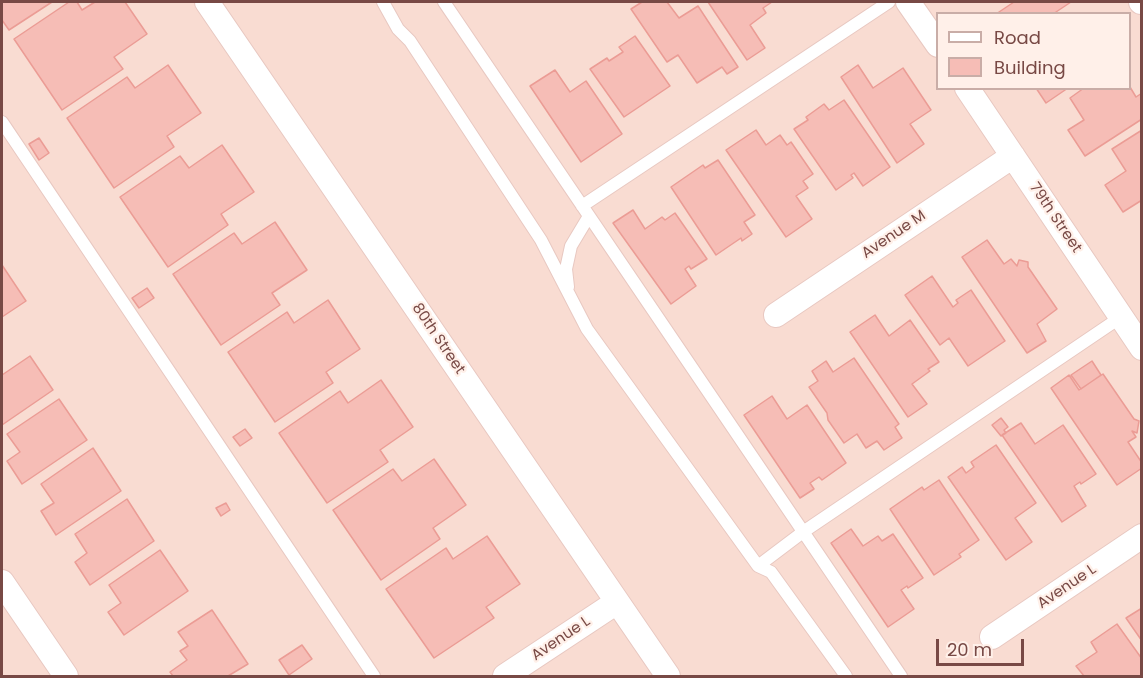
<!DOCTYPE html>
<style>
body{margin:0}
#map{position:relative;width:1143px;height:678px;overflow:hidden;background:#feeae1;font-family:Poppins,sans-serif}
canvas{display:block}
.frame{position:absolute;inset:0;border:3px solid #784945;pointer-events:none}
.legend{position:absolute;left:936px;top:12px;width:195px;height:78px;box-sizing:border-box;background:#fff0e9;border:2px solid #c9ada7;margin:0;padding:8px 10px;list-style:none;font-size:18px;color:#784945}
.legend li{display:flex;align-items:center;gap:12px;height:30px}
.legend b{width:30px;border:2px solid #c9ada7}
.scale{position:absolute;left:936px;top:639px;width:88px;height:27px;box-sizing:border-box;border:3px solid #784945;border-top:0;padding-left:8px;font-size:18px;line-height:21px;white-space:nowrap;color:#784945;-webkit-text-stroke:4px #fff0e9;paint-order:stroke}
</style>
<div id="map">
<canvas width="1143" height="678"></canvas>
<div class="frame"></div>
<ul class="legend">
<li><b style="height:8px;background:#fff"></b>Road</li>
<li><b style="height:16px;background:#f6bdb6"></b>Building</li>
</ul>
<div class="scale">20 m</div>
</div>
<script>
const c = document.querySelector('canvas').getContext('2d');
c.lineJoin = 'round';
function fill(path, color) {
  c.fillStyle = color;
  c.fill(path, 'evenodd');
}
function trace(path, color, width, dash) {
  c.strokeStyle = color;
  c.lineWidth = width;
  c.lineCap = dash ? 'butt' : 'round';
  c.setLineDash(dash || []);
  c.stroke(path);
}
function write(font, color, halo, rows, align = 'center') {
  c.font = font + ' Poppins,sans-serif';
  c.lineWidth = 4.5;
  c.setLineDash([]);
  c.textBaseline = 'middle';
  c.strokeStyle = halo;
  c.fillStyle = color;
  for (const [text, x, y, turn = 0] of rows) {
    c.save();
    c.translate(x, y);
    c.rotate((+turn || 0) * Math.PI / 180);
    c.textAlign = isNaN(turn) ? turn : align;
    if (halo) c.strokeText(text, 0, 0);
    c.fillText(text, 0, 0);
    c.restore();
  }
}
fill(new Path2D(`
 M2,2H1141V676H2ZM938,14H1130V88H938Z`), '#f9dcd2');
const building = new Path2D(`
 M2,2H52L9,30L2,20Z
 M69,2H77L82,10L95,2H125L147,34L114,57L123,69L62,110L14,39Z
 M642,2H667L679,18L698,6L738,67L727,74L722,67L697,83L678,55L667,62L631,9Z
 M708,2H772L763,8L766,13L750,25L765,48L747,60Z
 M1014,2H1071L1053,14H996Z
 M635,36L670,86L624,117L590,69L607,58L609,61L623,52L619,47Z
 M168,65L201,113L167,136L174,147L114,188L67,118L127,77L135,88Z
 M858,65L873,88L903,68L931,110L910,124L924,144L897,163L841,77Z
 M555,70L570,92L586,81L622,134L581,162L530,86Z
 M1130,87L1136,97L1142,93V119L1085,156L1068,130L1084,120L1070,98L1084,88H1130Z
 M1036,88H1068L1046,103Z
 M844,100L890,167L863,186L854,173L851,175L853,178L836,190L794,129L808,120L806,117L824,104L829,110Z
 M756,130L766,145L780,135L787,145L791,142L813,174L803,181L808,188L796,196L812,219L786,237L726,150Z
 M1142,130V200L1123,212L1105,185L1126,171L1112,149Z
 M39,138L49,153L39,160L29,144Z
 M222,145L254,192L221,214L228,225L168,267L120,197L180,156L189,168Z
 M718,160L755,215L744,222L752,234L742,241L741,238L716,255L671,187L703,165L705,168Z
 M633,210L645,229L662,217L665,220L675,213L707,259L691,269L689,266L685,269L696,286L671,304L613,223Z
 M275,222L307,270L272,293L280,305L221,345L173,274L234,233L242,244Z
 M987,240L1004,264L1011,259L1017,266L1019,260L1028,262V267L1057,309L1037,324L1046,341L1027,353L962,257Z
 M2,265L26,301L2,317Z
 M932,276L953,307L958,303L956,300L971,290L1005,341L968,366L949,338L940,345L905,295Z
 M147,288L154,298L139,308L132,298Z
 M328,300L360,349L326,372L333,383L275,422L228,352L287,312L294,323Z
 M875,315L889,336L910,320L939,362L928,369L930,371L912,384L927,404L908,417L850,332Z
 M30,356L53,390L2,425V375Z
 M854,358L899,424L895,427L902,438L884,450L877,441L866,448L857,434L844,443L828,420L827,413L809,387L818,381L812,371L826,361L833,372Z
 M1092,361L1101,375L1081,389L1071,375Z
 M1103,374L1134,419L1139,421L1137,433L1132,431L1136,437L1128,442L1142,463V468L1117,485L1051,388L1069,375L1079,390Z
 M381,380L413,427L380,450L388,462L327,503L279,433L340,391L348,403Z
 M772,396L787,419L807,405L846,463L822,480L819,477L810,483L814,489L800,498L744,415Z
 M59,399L87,440L22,484L7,461L20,452L7,434Z
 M1001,418L1008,427L1004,430L1006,433L1001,436L992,425Z
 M1021,423L1035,444L1063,425L1096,474L1081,484L1080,482L1074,486L1086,506L1062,522L1002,435Z
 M245,429L252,438L240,446L233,437Z
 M996,445L1036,503L1015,518L1032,542L1006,560L948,477L962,467L966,473L974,467L971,462Z
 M93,448L121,491L56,535L41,511L54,503L41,484Z
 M434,459L466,505L433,528L440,539L381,580L333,510L393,469L402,481Z
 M939,480L979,540L959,554L961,557L934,575L890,509L922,487L924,490Z
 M127,499L154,541L90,585L75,562L87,553L75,534Z
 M226,503L230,510L221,516L216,508Z
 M851,529L863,546L878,536L882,541L893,534L923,578L908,588L907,586L901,590L914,609L888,627L831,543Z
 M487,536L520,584L486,607L494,618L434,658L386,589L446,548L453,559Z
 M160,550L188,591L124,635L108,612L121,603L109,585Z
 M1142,608V641L1126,618Z
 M212,610L248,664L228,676H173L170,672L187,660L180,651L188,646L178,632Z
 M1117,624L1142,659V676H1084L1076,666L1097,652L1091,642Z
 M302,645L312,659L289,675L279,660Z`);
fill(building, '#f6bdb6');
trace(building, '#eb9c95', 1.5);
const lane = new Path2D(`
 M383,2L398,29L410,41L541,240L587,329L758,566L771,572L846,676
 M444,2L901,676
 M2,122L374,676
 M582,206L889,2
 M568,287L566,269L571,246L589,216
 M758,566L803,532L1121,317`);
const street = new Path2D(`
 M207,2L668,676
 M908,2L938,45
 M1141,2H1142
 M967,88L1142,348
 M776,315L1013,156
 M2,582L66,676
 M992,637L1142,536
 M505,676L617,602`);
trace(lane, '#e8c8c1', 14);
trace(street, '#e8c8c1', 26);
trace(lane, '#fff', 12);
trace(street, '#fff', 24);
write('15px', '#784945', '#fff0e9', [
 ["79th Street",1055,218,56],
 ["Avenue M",894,235,-34],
 ["80th Street",438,339,56],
 ["Avenue L",1067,587,-34],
 ["Avenue L",561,639,-34]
]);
</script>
